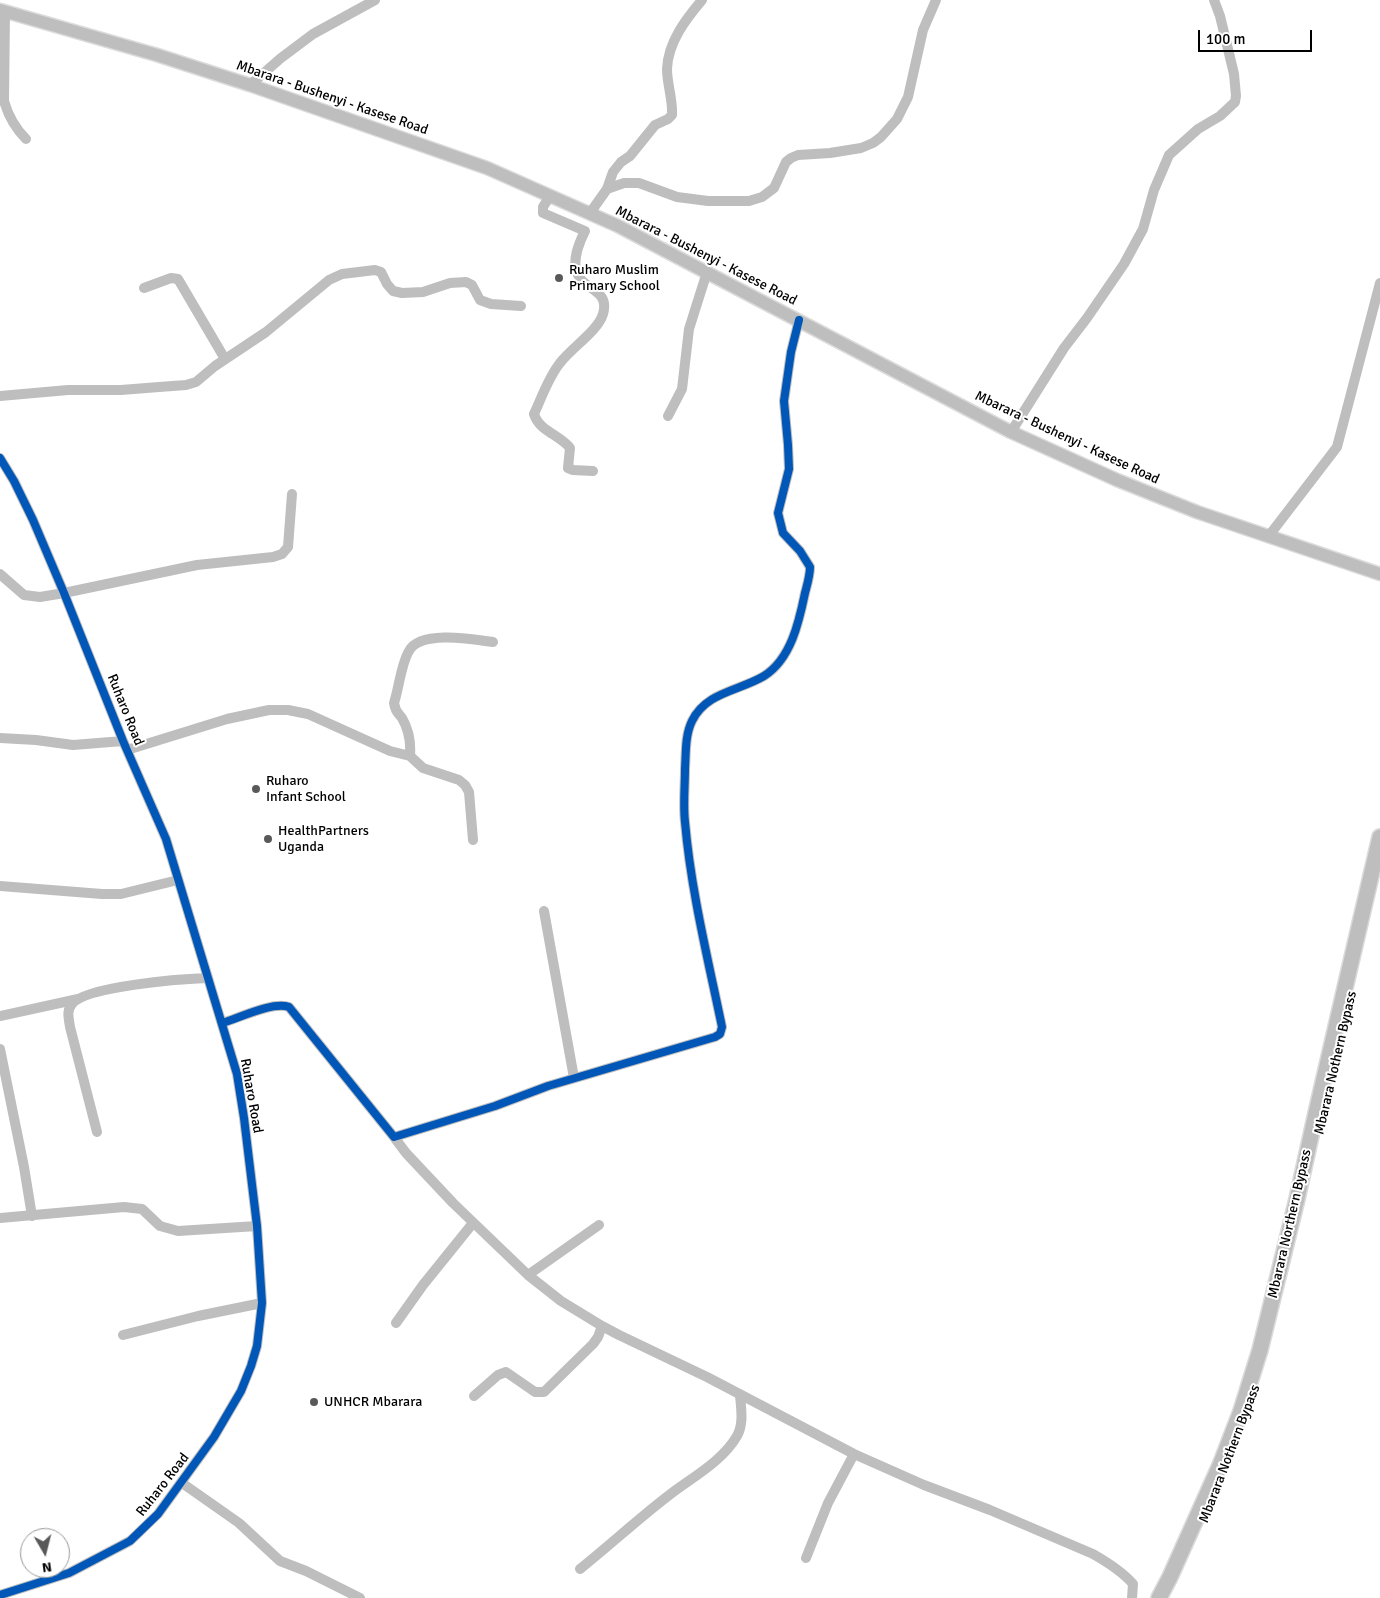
<!DOCTYPE html>
<style>
body{margin:0}
#map{position:relative;width:1380px;height:1598px;overflow:hidden;background:#fff;font-family:Signika,sans-serif}
canvas{display:block}
.north{position:absolute;left:20px;top:1528px;width:50px;height:50px;box-sizing:border-box;background:#fff;border:1px solid #999;border-radius:50%;rotate:172deg;font-size:14px;font-weight:700;line-height:20px;text-align:center;color:#000}
.north::after{content:'';display:block;margin:auto;width:18px;height:22px;background:#595959;clip-path:polygon(50% 0,100% 100%,50% 72%,0 100%)}
.scale{position:absolute;left:1198px;top:30px;width:114px;height:22px;box-sizing:border-box;border:2px solid #000;border-top:0;padding-left:6px;font-size:15px;line-height:18px;white-space:nowrap;color:#000;-webkit-text-stroke:4px #fff;paint-order:stroke}
</style>
<div id="map">
<canvas width="1380" height="1598"></canvas>
<div class="north">N</div>
<div class="scale">100 m</div>
</div>
<script>
const c = document.querySelector('canvas').getContext('2d');
c.lineJoin = 'round';
function trace(path, color, width, dash) {
  c.strokeStyle = color;
  c.lineWidth = width;
  c.lineCap = dash ? 'butt' : 'round';
  c.setLineDash(dash || []);
  c.stroke(path);
}
function write(font, color, halo, rows, align = 'center') {
  c.font = font + ' Signika,sans-serif';
  c.lineWidth = 4;
  c.setLineDash([]);
  c.textBaseline = 'middle';
  c.strokeStyle = halo;
  c.fillStyle = color;
  for (const [text, x, y, turn = 0] of rows) {
    c.save();
    c.translate(x, y);
    c.rotate((+turn || 0) * Math.PI / 180);
    c.textAlign = isNaN(turn) ? turn : align;
    if (halo) c.strokeText(text, 0, 0);
    c.fillText(text, 0, 0);
    c.restore();
  }
}
const major = new Path2D(`
 M0,10L157,55L250,85L487,168L618,226L1011,432L1117,480L1197,512L1380,574`);
const highway = new Path2D(`
 M1159,1598L1170,1577L1221,1463L1241,1411L1260,1350L1297,1199L1316,1113L1380,837`);
trace(major, '#dbdbdb', 15);
trace(highway, '#dbdbdb', 18);
trace(new Path2D(`
 M5,12L4,101C8,115 16,129 26,139
 M250,85L281,58L313,34L375,0
 M607,189L613,172L621,162L630,156L655,125L668,119L672,115C673,100 667,84 667,69C668,42 686,19 702,0
 M550,196L543,207V213L585,231C579,243 571,261 578,275C585,290 610,290 603,314C598,331 571,348 560,363C548,378 542,397 534,414C539,431 560,435 570,448L568,468L573,470L593,471
 M590,213L607,189L624,183H639L677,197L708,201H749L762,197L774,188L786,162L791,158L798,155L830,153L861,148L873,143L881,137L897,119L908,97L923,30L936,0
 M144,288L171,278L178,279L225,359
 M0,396L68,390H121L159,387L186,385L196,382L215,366L266,332L329,280L342,274L375,270L381,272L387,284L393,291L402,293L423,292L450,283L466,282L472,285L480,300L491,304L521,306
 M668,416L682,389L689,329L707,272
 M1011,432L1064,348L1087,318L1124,264L1143,229L1154,190L1169,155L1198,129L1220,116L1235,102L1236,96L1234,74L1220,16L1214,0
 M0,458L14,481L33,520L64,593L123,741L166,839L237,1074L244,1118L257,1226L262,1303L257,1346L251,1366L241,1391L214,1437L158,1514L130,1541L69,1573L0,1595
 M1268,537L1337,447L1380,283
 M0,574L24,595L40,597L64,593L197,565L273,557L282,554L288,547L292,494
 M0,738L36,740L73,745L123,741
 M127,750L227,719L269,710H288L308,714L390,751L410,756L423,768L459,780L465,785L469,792L473,840
 M410,756C411,743 409,730 402,718C398,713 395,711 394,703C399,688 401,664 409,651C420,630 472,639 493,642
 M0,886L102,894H121L178,880
 M544,911L574,1078
 M0,1016L78,999
 M222,1023C239,1018 273,1001 289,1007L394,1137L495,1106L548,1086L715,1037L720,1034L722,1027C708,959 691,891 685,822C683,805 685,786 685,769C686,753 685,735 692,721C706,692 739,691 764,676C791,659 799,622 805,593C807,585 810,576 810,567L800,551L783,533L778,513L789,469L788,445L784,401L791,352L799,320
 M0,1049L24,1167L32,1216
 M97,1132L70,1027C69,1019 66,1011 72,1004C86,986 182,979 207,978
 M394,1137L406,1153L453,1203L528,1275L561,1301L602,1326L619,1335L707,1377L854,1454L924,1485L990,1510L1093,1554C1107,1562 1122,1571 1133,1584L1132,1598
 M0,1218L124,1207L142,1209L160,1226L178,1231L257,1226
 M528,1275L599,1225
 M396,1323L423,1285L473,1223
 M123,1335L198,1316L262,1303
 M474,1396L498,1375L506,1372L535,1392H544L593,1344L598,1337L602,1326
 M182,1483L239,1523L280,1561L306,1571L360,1598
 M806,1558L828,1503L854,1454
 M580,1569C610,1545 638,1519 668,1496C691,1478 722,1462 737,1436C744,1424 741,1408 740,1395`), '#bebebe', 10);
trace(major, '#bebebe', 12);
trace(highway, '#bebebe', 15);
trace(new Path2D(`
 M0,458L14,481L33,520L64,593L123,741L166,839L237,1074L244,1118L257,1226L262,1303L257,1346L251,1366L241,1391L214,1437L158,1514L130,1541L69,1573L0,1595
 M222,1023C239,1018 273,1001 289,1007L394,1137L495,1106L548,1086L715,1037L720,1034L722,1027C708,959 691,891 685,822C683,805 685,786 685,769C686,753 685,735 692,721C706,692 739,691 764,676C791,659 799,622 805,593C807,585 810,576 810,567L800,551L783,533L778,513L789,469L788,445L784,401L791,352L799,320`), '#0057b8', 8);
for (const [x, y, r, color] of [
 [559,278,5,"#595959"],
 [256,789,5,"#595959"],
 [268,839,5,"#595959"],
 [314,1402,5,"#595959"]
]) {
  const dot = new Path2D();
  dot.arc(x, y, r, 0, 2 * Math.PI);
  c.fillStyle = color;
  c.fill(dot);
  trace(dot, '#fff', 2);
}
write('14px', '#000', '#fff', [
 ["Mbarara - Bushenyi - Kasese Road",332,98,19],
 ["Mbarara - Bushenyi - Kasese Road",706,256,27],
 ["Mbarara - Bushenyi - Kasese Road",1067,438,25],
 ["Ruharo Road",125,710,68],
 ["Mbarara Nothern Bypass",1336,1063,-77],
 ["Ruharo Road",251,1096,80],
 ["Mbarara Northern Bypass",1290,1224,-77],
 ["Mbarara Nothern Bypass",1230,1454,-69],
 ["Ruharo Road",163,1485,-52]
]);
write('14px', '#000', '#fff', [
 ["Ruharo Muslim",569,270],
 ["Primary School",569,286],
 ["Ruharo",266,781],
 ["Infant School",266,797],
 ["HealthPartners",278,831],
 ["Uganda",278,847],
 ["UNHCR Mbarara",324,1402]
], 'left');
</script>
